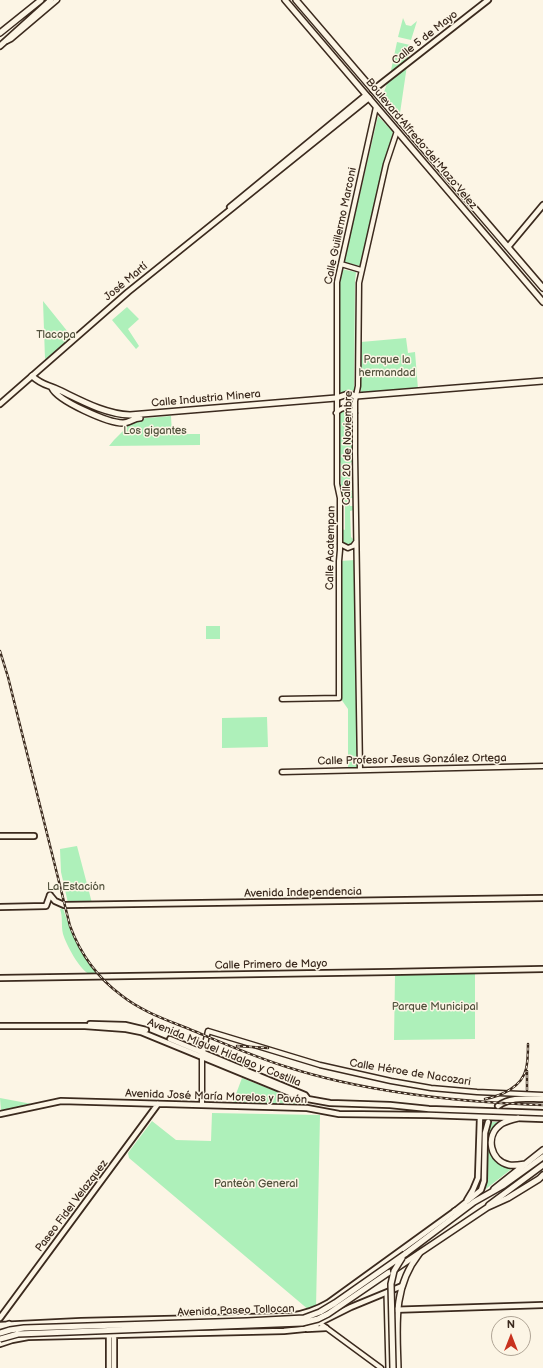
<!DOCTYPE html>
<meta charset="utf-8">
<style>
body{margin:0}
#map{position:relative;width:543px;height:1368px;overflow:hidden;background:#fcf5e5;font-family:"Balsamiq Sans",sans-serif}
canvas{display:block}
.north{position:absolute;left:491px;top:1316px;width:40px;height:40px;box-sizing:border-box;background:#fcf5e5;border:1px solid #afa495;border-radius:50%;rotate:0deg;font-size:11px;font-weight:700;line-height:16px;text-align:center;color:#3b2a1e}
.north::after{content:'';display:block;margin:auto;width:14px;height:18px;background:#c8321e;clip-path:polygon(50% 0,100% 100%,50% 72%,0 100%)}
</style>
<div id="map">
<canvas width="543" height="1368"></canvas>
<div class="north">N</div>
</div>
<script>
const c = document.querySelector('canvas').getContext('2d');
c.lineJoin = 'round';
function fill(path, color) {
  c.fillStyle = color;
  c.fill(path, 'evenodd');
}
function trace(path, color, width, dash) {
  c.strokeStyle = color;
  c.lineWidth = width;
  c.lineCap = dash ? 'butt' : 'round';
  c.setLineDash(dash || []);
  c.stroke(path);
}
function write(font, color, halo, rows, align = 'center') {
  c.font = font + ' "Balsamiq Sans",sans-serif';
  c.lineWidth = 3;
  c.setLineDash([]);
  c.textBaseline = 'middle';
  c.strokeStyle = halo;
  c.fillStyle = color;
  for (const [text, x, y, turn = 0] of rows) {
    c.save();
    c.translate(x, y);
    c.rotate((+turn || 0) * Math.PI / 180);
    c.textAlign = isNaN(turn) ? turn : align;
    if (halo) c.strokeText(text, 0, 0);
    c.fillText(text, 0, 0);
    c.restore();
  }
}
fill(new Path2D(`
 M403,18L406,25L411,26L417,21L411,40L398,37Z
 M397,42L410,45L400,113L383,95L390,75Z
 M378,116L393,132L360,266L344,262Z
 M341,269L356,272L355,282L354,394L339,395L337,285Z
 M43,301L72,337L47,358L45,359Z
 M127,307L139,319L128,329L139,346L136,349L112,320Z
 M406,338L408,353L415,352L418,389L361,394V342Z
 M343,410H347L349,412L352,422L350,425V440L353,441V461L350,463V490L353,491V498H350V506H353L354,510L350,511L351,537L353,539L352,545L349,547L342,543V529L345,530V502L342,500L340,484H341V463L339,462L338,418L340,412Z
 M171,416L172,434H200V445L109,446L114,440L135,419Z
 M355,560L358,768L348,769V709L341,699L340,561Z
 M206,626H220V639H206Z
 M267,717L268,747L222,748V718Z
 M77,846L92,903H68L61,872L60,849Z
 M63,908C71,934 81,953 98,975C95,975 92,975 89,974C79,969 66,944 63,934C61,925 63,917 60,909Z
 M475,974V1039L394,1040L395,975Z
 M242,1078L308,1104L233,1102Z
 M0,1098L32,1104L1,1111Z
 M212,1113L320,1115L316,1308L310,1311L303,1305L129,1158L128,1153L152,1121L176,1140L211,1141Z
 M490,1122H499C489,1131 485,1142 492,1154C493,1156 494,1158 496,1159C501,1163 508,1165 514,1167L482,1192L487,1130Z`), '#aef0ba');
const tertiary = new Path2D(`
 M7,41L11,39L57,0
 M341,264L361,270
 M336,413C343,406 348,407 355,413
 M340,544L348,548L353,546L356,542
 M282,699L339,698V561L340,550V498L337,484V282L376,107
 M360,770L355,454V401L358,386L359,283L386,164L397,131
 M282,772L543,766
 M202,1105V1057L208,1031L320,1065L391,1081L431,1088L477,1092L543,1095
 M317,1321L381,1368`);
const secondary = new Path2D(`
 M373,90L488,0
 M230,207L366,95
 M508,247L543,205
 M0,404L128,292L369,98
 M0,836H34
 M50,895L55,901L64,905L543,898
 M0,907L46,906L50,895
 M0,978L390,972L543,969
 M90,1024L125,1025L146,1030
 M0,1026H85L126,1029L141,1032L302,1098L330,1103L390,1105L429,1109L543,1113
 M170,1039L305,1095L308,1099
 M498,1106C511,1096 527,1099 543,1099
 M0,1114L61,1101L307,1108L339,1114L429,1115L543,1119
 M467,1200L473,1190L478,1178L480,1117
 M389,1310L543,1305
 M0,1318L158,1104
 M0,1325L81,1321L290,1316C304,1314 316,1310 328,1303L455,1211L481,1190L484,1181L485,1133L488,1122
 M307,1329L326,1328
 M114,1332V1368
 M109,1334V1368
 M0,1344L12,1340L28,1337L284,1331L304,1329L313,1326L351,1307L402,1286`);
const primary = new Path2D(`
 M285,0L543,302
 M296,0L543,288
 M0,33L41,0
 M0,46L51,0
 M32,376C43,386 47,384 59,390C82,401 105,414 130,415L336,398L348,394L356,396L543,381
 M52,388C58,401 108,423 123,423C129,423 134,418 140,418
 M518,1118C512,1120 505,1121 500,1125C485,1136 490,1161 509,1165C514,1166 519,1165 525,1164
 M494,1189L543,1150
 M489,1205L543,1165
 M387,1293L389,1368
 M398,1368C397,1327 392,1288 419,1254`);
const trunk = new Path2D(`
 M455,1211L466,1206
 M405,1254L474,1202L504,1185L543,1157
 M394,1270L488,1207L508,1198L539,1179L543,1175
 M0,1329L9,1324`);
trace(tertiary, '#3b2a1e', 7);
trace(secondary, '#3b2a1e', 8);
trace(primary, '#3b2a1e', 8);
trace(trunk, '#3b2a1e', 8);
trace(tertiary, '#fcf5e5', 4);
trace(secondary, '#fcf5e5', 4.5);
trace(primary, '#fcf5e5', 5);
trace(trunk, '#fcf5e5', 5);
const rail = new Path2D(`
 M0,651L8,677L70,926C80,953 98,978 121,995C142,1012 170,1021 194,1031C225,1044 255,1057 287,1067C368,1093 458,1102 543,1105
 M237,1046L268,1048
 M527,1090V1071
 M485,1099C501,1096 522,1087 526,1069C528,1061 528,1052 528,1044`);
trace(rail, '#3b2a1e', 2.5);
trace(rail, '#fcf5e5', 1, [3]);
const trunkBridge = new Path2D(`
 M0,1333L10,1330L24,1328L247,1321L304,1318L320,1312L335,1303L405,1254
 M0,1339L18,1334L302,1323L318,1319L328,1314L388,1273
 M393,1368L391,1284L394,1271L402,1258`);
trace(trunkBridge, '#3b2a1e', 8, []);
trace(trunkBridge, '#fcf5e5', 5);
write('11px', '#3b2a1e', '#fcf5e5', [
 ["Calle 5 de Mayo",425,38,-38],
 ["Boulevard Alfredo del Mazo Velez",421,144,50],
 ["Calle Guillermo Marconi",341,226,-78],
 ["José Martí",126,282,-40],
 ["Calle Industria Minera",206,399,-5],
 ["Calle 20 de Noviembre",348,448,-89],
 ["Calle Acatempan",331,548,-89],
 ["Calle Profesor Jesus González Ortega",412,760,-1],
 ["Avenida Independencia",303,893,-1],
 ["Calle Primero de Mayo",271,965,-1],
 ["Avenida Miguel Hidalgo y Costilla",224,1053,22],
 ["Calle Héroe de Nacozari",410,1073,9],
 ["Avenida José María Morelos y Pavón",216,1097,2],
 ["Paseo Fidel Velazquez",72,1206,-53],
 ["Avenida Paseo Tollocan",236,1311,-2]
]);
write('11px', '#52523d', '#fcf5e5', [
 ["Tlacopa",56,335],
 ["Parque la",387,360],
 ["hermandad",387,373],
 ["Los gigantes",155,431],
 ["La Estación",76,887],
 ["Parque Municipal",435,1007],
 ["Panteón General",256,1184]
]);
</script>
